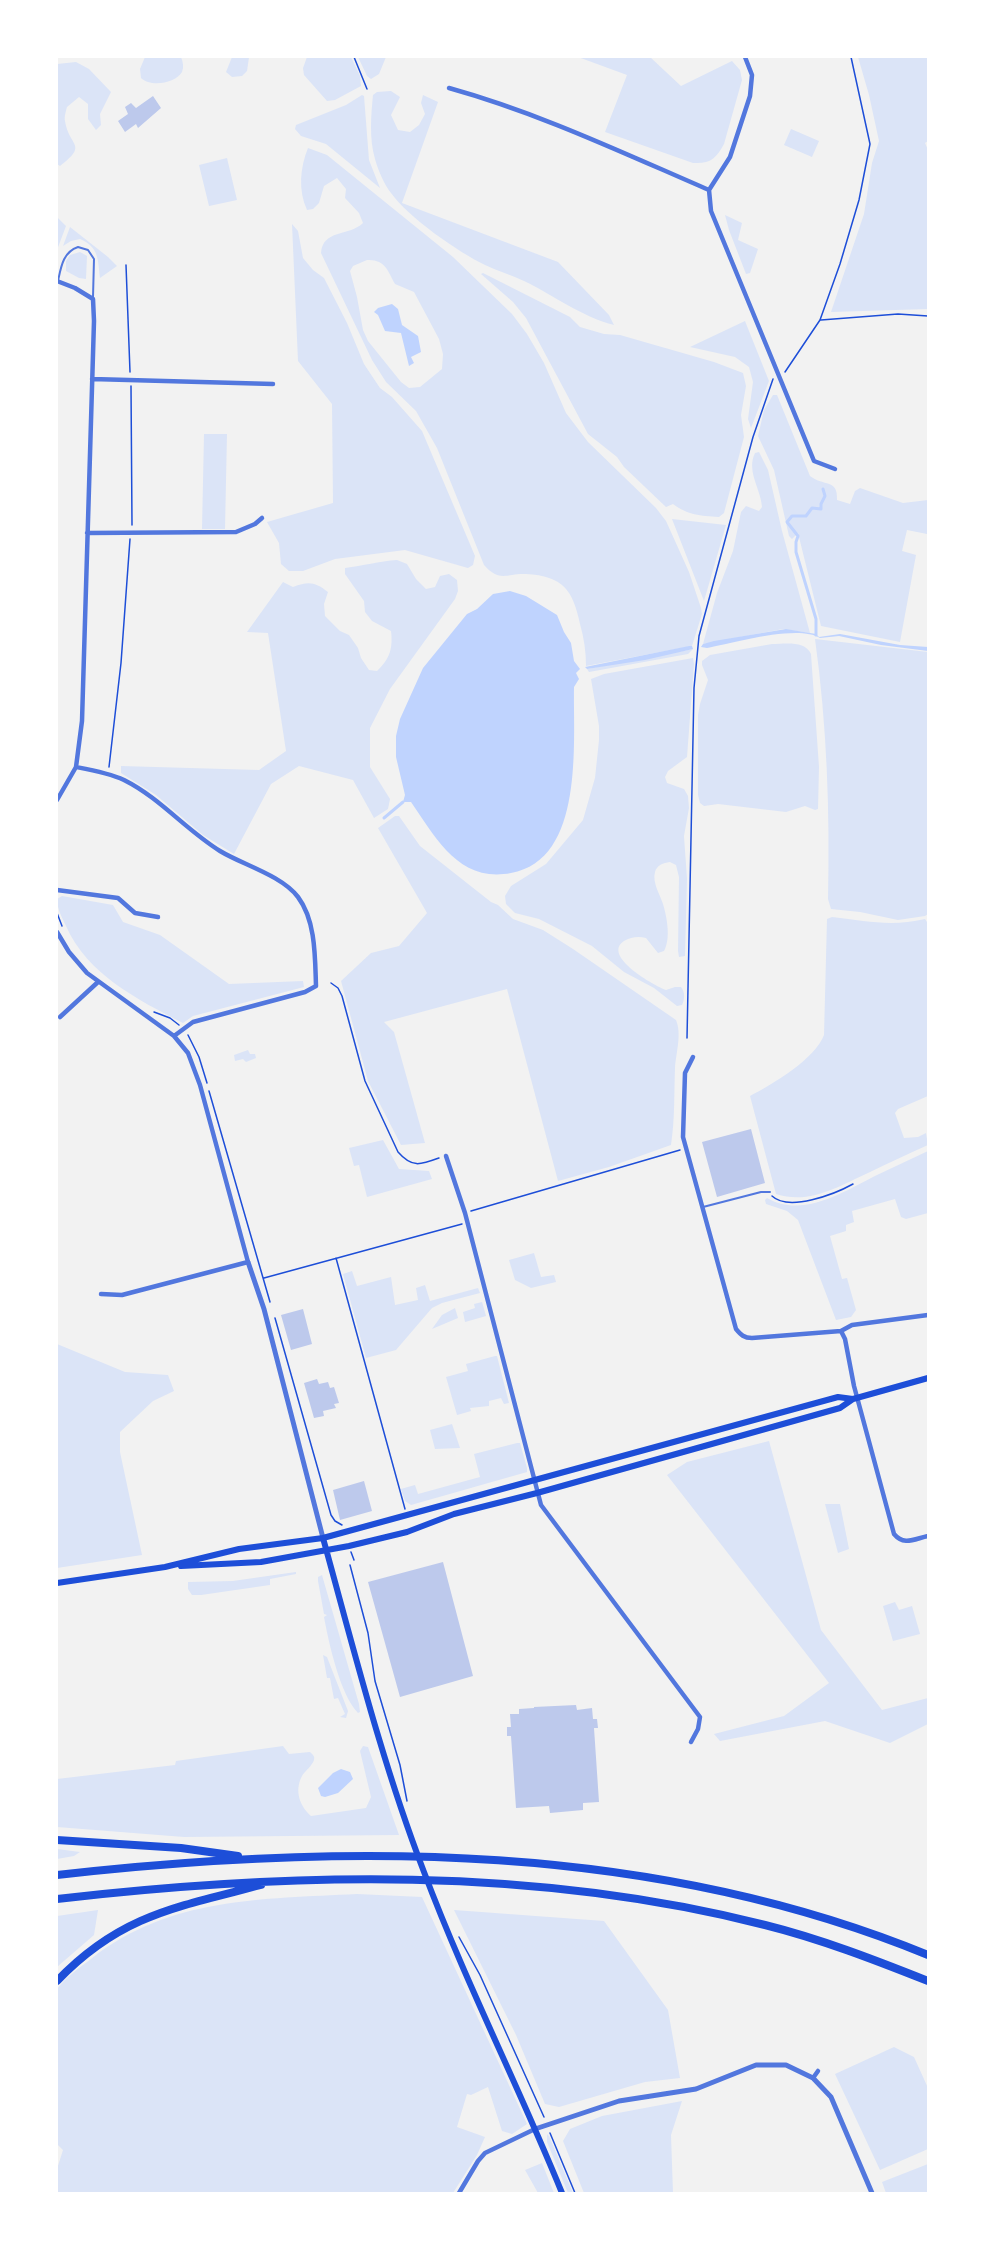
<!DOCTYPE html>
<style>
body{margin:0}
#map{position:relative;width:985px;height:2250px;overflow:hidden;background:#f2f2f2;font-family:Cabin,sans-serif}
canvas{display:block}
.frame{position:absolute;inset:0;border:58px solid #fff;pointer-events:none}
</style>
<div id="map">
<canvas width="985" height="2250"></canvas>
<div class="frame"></div>
</div>
<script>
const c = document.querySelector('canvas').getContext('2d');
c.lineJoin = 'round';
function fill(path, color) {
  c.fillStyle = color;
  c.fill(path, 'evenodd');
}
function trace(path, color, width, dash) {
  c.strokeStyle = color;
  c.lineWidth = width;
  c.lineCap = dash ? 'butt' : 'round';
  c.setLineDash(dash || []);
  c.stroke(path);
}
fill(new Path2D(`
 M145,57H181C183,62 184,67 182,72C175,84 150,87 141,78L140,69Z
 M232,57H249L247,71L242,76L232,77L226,72Z
 M307,57H351L360,76L361,86L335,100L327,101L304,75L303,68Z
 M358,57H386L379,74L371,79L367,76Z
 M578,57H650L681,86L732,61L740,70L742,80L724,144C716,159 710,164 693,163L605,132L627,75Z
 M858,57H928V141L925,143L928,150V309L831,312L864,214L872,163L879,141L869,95Z
 M76,62L89,69L111,92L100,114L101,125L96,130L88,119V104L79,97L67,107C66,111 64,117 65,121C69,147 89,144 60,166L57,164V64Z
 M391,91L400,97L391,115L398,130L410,132L419,125L425,114L421,103L423,95L438,102L402,203L558,262L609,315L614,325C580,316 555,296 524,281C511,275 498,271 485,265C458,252 408,217 391,193C384,184 378,170 375,159C369,139 371,115 373,95L377,92Z
 M362,95L364,96L369,160L380,188L326,144L301,136L295,129L296,125L346,105Z
 M791,129L819,141L812,157L784,145Z
 M308,148L327,155L453,257L512,314L527,334L544,363L566,413L588,442L656,508L666,521L689,572L701,608L702,614L692,646L586,666C586,652 584,638 580,624C573,590 563,576 526,574C507,573 500,583 484,565L437,448L416,411L386,382L372,360L321,253C323,229 348,237 363,223L359,213L345,198L346,189L337,178L324,186L319,203L313,209L307,210C298,190 300,168 308,148ZM367,260C385,259 388,271 395,284L414,292L439,339L443,354L442,369L420,387L409,388L401,382L368,341L363,330L357,297L350,271L353,266Z
 M227,158L237,200L209,206L199,165Z
 M725,215L742,223L738,240L758,249L750,273L746,274L729,230Z
 M57,217L66,226L57,250Z
 M292,224L298,231L303,258L313,270L324,278L347,323L364,364L380,388L392,397L422,431L475,556L473,565L468,568L405,550L335,559L303,571H289L281,564L279,543L267,522L333,503L332,404L298,361Z
 M70,227L108,257L117,266L100,278C98,260 99,247 80,239L71,241L63,246Z
 M80,252L87,256L86,279L79,278L66,271V261L70,255Z
 M483,273L570,317L580,327L604,334L620,335L714,362L743,373L746,386L741,415L744,437L724,513L719,517C700,516 688,515 673,504L666,507L624,467L617,457L588,434L526,318L513,302L481,274Z
 M745,321L769,381L751,428L748,419L753,382L749,367L735,357L690,347Z
 M773,395H777L810,476C824,487 838,478 837,500L850,504L855,491L860,488L903,503L928,500L927,534L907,530L902,551L916,555L900,642L821,626L798,533L792,539L789,536L774,470L758,436L764,410Z
 M204,434H227L225,529H202Z
 M759,452L768,470L782,531L810,633L783,629L703,644L717,593L733,551L741,512L746,506L759,511L762,507C761,489 746,471 755,453Z
 M672,519L726,525L704,601Z
 M397,560L407,564L416,579L426,589L435,587L440,576L449,574L457,580L458,591L455,599L390,689L370,728V767L390,799L388,809L374,818L353,780L299,766L271,784L234,854L203,835L156,795L121,773V766L259,770L286,751L268,633L247,632L283,582L293,587C309,581 315,582 328,592L324,604L325,616L340,631L349,635L358,648L361,658L369,670L377,671C390,659 393,648 391,631L372,621L365,612L364,601L345,574V568C363,566 379,561 397,560Z
 M815,639L928,652V914L925,916L898,920L860,912L831,909L828,899C830,813 827,725 815,639Z
 M772,644C785,644 805,640 811,654L819,767L818,809L815,810L805,806L786,812L718,804L704,806L700,803L698,795V715L700,704L708,680L702,665V661L710,655Z
 M693,649L688,654L589,672L587,669Z
 M693,658L694,664L687,757L668,771L665,777L667,783L684,789L688,796L689,808L684,836L687,879L685,956L679,957L678,951L679,877L676,865L670,862C663,863 657,865 655,872C652,882 660,895 663,904C667,917 671,939 664,951L658,953L646,938C638,936 631,937 624,941C601,956 655,986 666,990L675,987H681C685,992 685,999 682,1005L677,1006L654,988L624,972L592,946L539,919L515,913L506,904L505,896L511,886L546,864L583,820L595,778L599,740V726L591,679L604,674Z
 M395,816H399L420,846L491,902L498,905L513,919L543,930L573,949L676,1020C682,1034 676,1053 675,1068C674,1094 675,1119 671,1145L609,1167L558,1181L507,989L384,1022L394,1032L425,1143L401,1145L368,1081L341,981L371,953L399,946L427,913L378,828Z
 M62,896L113,905L123,922L160,935L229,984L303,981L304,987L193,1016L183,1023C138,1000 87,974 66,926C62,917 57,909 57,899Z
 M832,917C867,921 891,927 925,919L927,922L928,1096L898,1109L895,1113L904,1138L918,1137L926,1133L928,1145C908,1154 888,1163 868,1173C839,1186 810,1205 776,1194L750,1096C773,1084 815,1059 824,1035L827,919Z
 M248,1050L250,1054H255L256,1058L246,1062L243,1059L235,1061L234,1055Z
 M383,1140L399,1169L429,1171L432,1179L367,1197L359,1165L354,1166L349,1148Z
 M928,1151V1213L906,1219L901,1217L895,1199L852,1211L854,1222L846,1225V1231L830,1236L842,1279L847,1278L856,1310L851,1317L836,1320L798,1220L787,1211L766,1204L765,1200L767,1198C803,1219 845,1191 877,1175C894,1167 911,1159 928,1151Z
 M534,1253L541,1277L554,1275L556,1282L531,1288L515,1280L509,1260Z
 M352,1271L357,1286L391,1277L395,1305L418,1300L416,1288L425,1285L430,1301L478,1288L480,1293L442,1303L432,1308L396,1350L366,1358L343,1274Z
 M482,1302L486,1316L465,1322L463,1312L475,1308L474,1304Z
 M455,1308L458,1318L432,1329L442,1315Z
 M57,1344L125,1372L168,1375L174,1391L153,1401L120,1432V1452L142,1555L57,1568Z
 M495,1356H497L509,1403L504,1404L501,1398L489,1401V1406L470,1408L471,1411L457,1415L446,1377L468,1371L466,1364Z
 M452,1424L460,1448L435,1449L430,1430Z
 M769,1441L821,1630L882,1710L928,1698V1724L890,1743L825,1721L720,1741L714,1734L784,1716L829,1683L667,1475L687,1462Z
 M517,1443H520L527,1468V1472L411,1505L405,1501L401,1489L415,1485L418,1494L480,1477L474,1454Z
 M825,1504H840L849,1549L838,1553Z
 M296,1572V1574L270,1579V1585L201,1595H192L188,1589V1582L233,1581Z
 M322,1575L359,1704L360,1712L358,1713C340,1694 329,1644 324,1617L327,1615L324,1614L318,1581V1577Z
 M895,1602L899,1610L912,1606L920,1634L893,1641L883,1606Z
 M323,1655L327,1657L348,1711L346,1718L340,1717L345,1714L338,1698L334,1699L330,1678H327Z
 M283,1746L289,1754L310,1752C313,1755 315,1756 314,1760C312,1766 305,1771 302,1776C294,1791 300,1806 311,1816L366,1808L371,1797L360,1751L363,1746L368,1747L399,1835L184,1837L57,1827V1779L175,1765L176,1761Z
 M57,1849L80,1852L74,1856L57,1859Z
 M357,1894L422,1897L527,2124L512,2134L502,2131L488,2087L471,2095L467,2094L457,2127L485,2137L477,2155L453,2193H57V2169L63,2150L57,2144V1989C66,1977 79,1968 91,1959C169,1897 262,1899 357,1894Z
 M98,1910L94,1935L57,1967V1916Z
 M454,1910L604,1921L668,2010L680,2078L645,2082L559,2107L545,2104L516,2035Z
 M894,2047L914,2057L928,2088V2149L880,2170L835,2074Z
 M682,2101L671,2135L673,2193H584L563,2141L570,2129L602,2116Z
 M547,2134L549,2136L573,2193H568L547,2142Z
 M542,2163L554,2193H538L525,2170Z
 M928,2164V2193H886L882,2182Z`), '#dbe4f7');
fill(new Path2D(`
 M392,304L398,309L402,325L418,336L421,352L411,357L414,363L409,366L401,333L385,331L378,315L374,312L378,308Z
 M510,591L526,596L557,615L564,632L571,643L574,661L580,669L576,673L579,679L574,687C573,742 585,860 511,873C459,883 436,838 411,802H403L405,795L396,757V736L400,719L423,668L467,614L477,609L493,594Z
 M786,629L816,634L819,637L840,634L900,645L928,647V651L881,645L839,636L820,638C798,624 733,643 707,648L701,647L703,644L714,641Z
 M689,646H692L693,649L645,660L587,669L585,667Z
 M341,1769L350,1772L353,1779L338,1793L325,1797L321,1796L318,1788L333,1773Z`), '#bfd3fe');
trace(new Path2D(`
 M816,635V619L796,552V542L798,536L787,522L792,516H806L812,508L821,509V504L825,496L823,489
 M384,818L403,802`), '#bfd3fe', 3);
fill(new Path2D(`
 M153,96L161,108L138,128L136,124L125,132L118,121L128,114L125,107L131,103L136,108Z
 M751,1129L765,1183L717,1197L702,1142Z
 M303,1309L312,1344L291,1350L281,1315Z
 M317,1379L319,1384L328,1382L330,1388L334,1387L339,1403L334,1404L336,1408L323,1411L324,1416L314,1418L304,1383Z
 M364,1481L372,1511L340,1520L333,1490Z
 M443,1562L473,1676L400,1697L368,1582Z
 M576,1705L577,1710L592,1708L593,1719H597L598,1728H594L599,1802L583,1803V1810L550,1813L549,1806L516,1808L511,1736H507V1727H511L510,1714H519V1709L534,1708V1707Z`), '#bdc9ec');
trace(new Path2D(`
 M354,57L367,89
 M126,265L130,372
 M821,320L898,314L928,316
 M785,372L820,320L840,264L859,200L870,144L851,57
 M131,386L132,525
 M109,767L121,663L130,539
 M57,913L62,926
 M331,983L338,988L342,996L365,1081L398,1152C412,1168 420,1165 439,1158
 M154,1012L170,1018L179,1025
 M188,1035L199,1057L207,1083
 M687,1038L694,688L699,636L753,437L773,379
 M209,1091L270,1302
 M772,1196C789,1212 835,1194 853,1184
 M471,1211L680,1150
 M336,1258L405,1509
 M264,1278L462,1224
 M275,1318L331,1515L335,1521L342,1525
 M351,1552L354,1560
 M350,1565L368,1633L375,1681L400,1765L407,1801
 M459,1937L480,1975L544,2117
 M550,2133L575,2193`), '#1d4ed8', 1.5);
trace(new Path2D(`
 M58,281C61,267 63,252 78,247L88,250L94,259L93,297
 M703,1207L761,1192H770`), '#5277de', 2);
trace(new Path2D(`
 M745,57L752,75L750,96L730,157L709,190L711,211L814,461L835,469
 M449,88C539,113 623,153 709,190
 M57,281L75,288L93,299L94,321L82,721L76,767L57,800
 M92,379L273,384
 M87,533L236,532L255,524L262,518
 M76,767C92,770 109,773 124,780C160,798 186,830 220,851C243,865 281,875 298,897C316,921 315,958 316,986L305,992L193,1022L174,1036
 M57,890L118,898L135,913L158,917
 M57,932L69,952L87,973L174,1036L188,1053L200,1085L248,1262L122,1295L101,1294
 M60,1017L98,982
 M693,1057L685,1073L683,1137L736,1329C741,1335 744,1338 752,1338L841,1331L852,1325L928,1315
 M446,1156L465,1213L541,1505L700,1717L698,1729L691,1742
 M841,1331L845,1339L854,1386L894,1534C904,1546 914,1539 928,1536
 M813,2078L818,2071
 M459,2193L478,2161L485,2153L535,2129`), '#5277de', 4.5);
trace(new Path2D(`
 M248,1262L264,1309L323,1538
 M535,2129L619,2101L696,2089L756,2065H786L813,2078L831,2097L872,2193`), '#5277de', 5);
trace(new Path2D(`
 M323,1538C354,1650 382,1763 424,1872C465,1981 518,2085 562,2193
 M181,1566L261,1562L349,1546L407,1532L454,1514L537,1493L840,1408L853,1399L928,1378
 M57,1583L165,1567L239,1549L323,1538L838,1397L853,1399`), '#1d4ed8', 6);
trace(new Path2D(`
 M57,1840L181,1848L238,1856
 M57,1875C348,1842 653,1842 928,1955
 M57,1899C292,1872 534,1866 765,1925C821,1939 875,1960 928,1981
 M57,1981C120,1915 177,1907 261,1885`), '#1d4ed8', 8);
</script>
